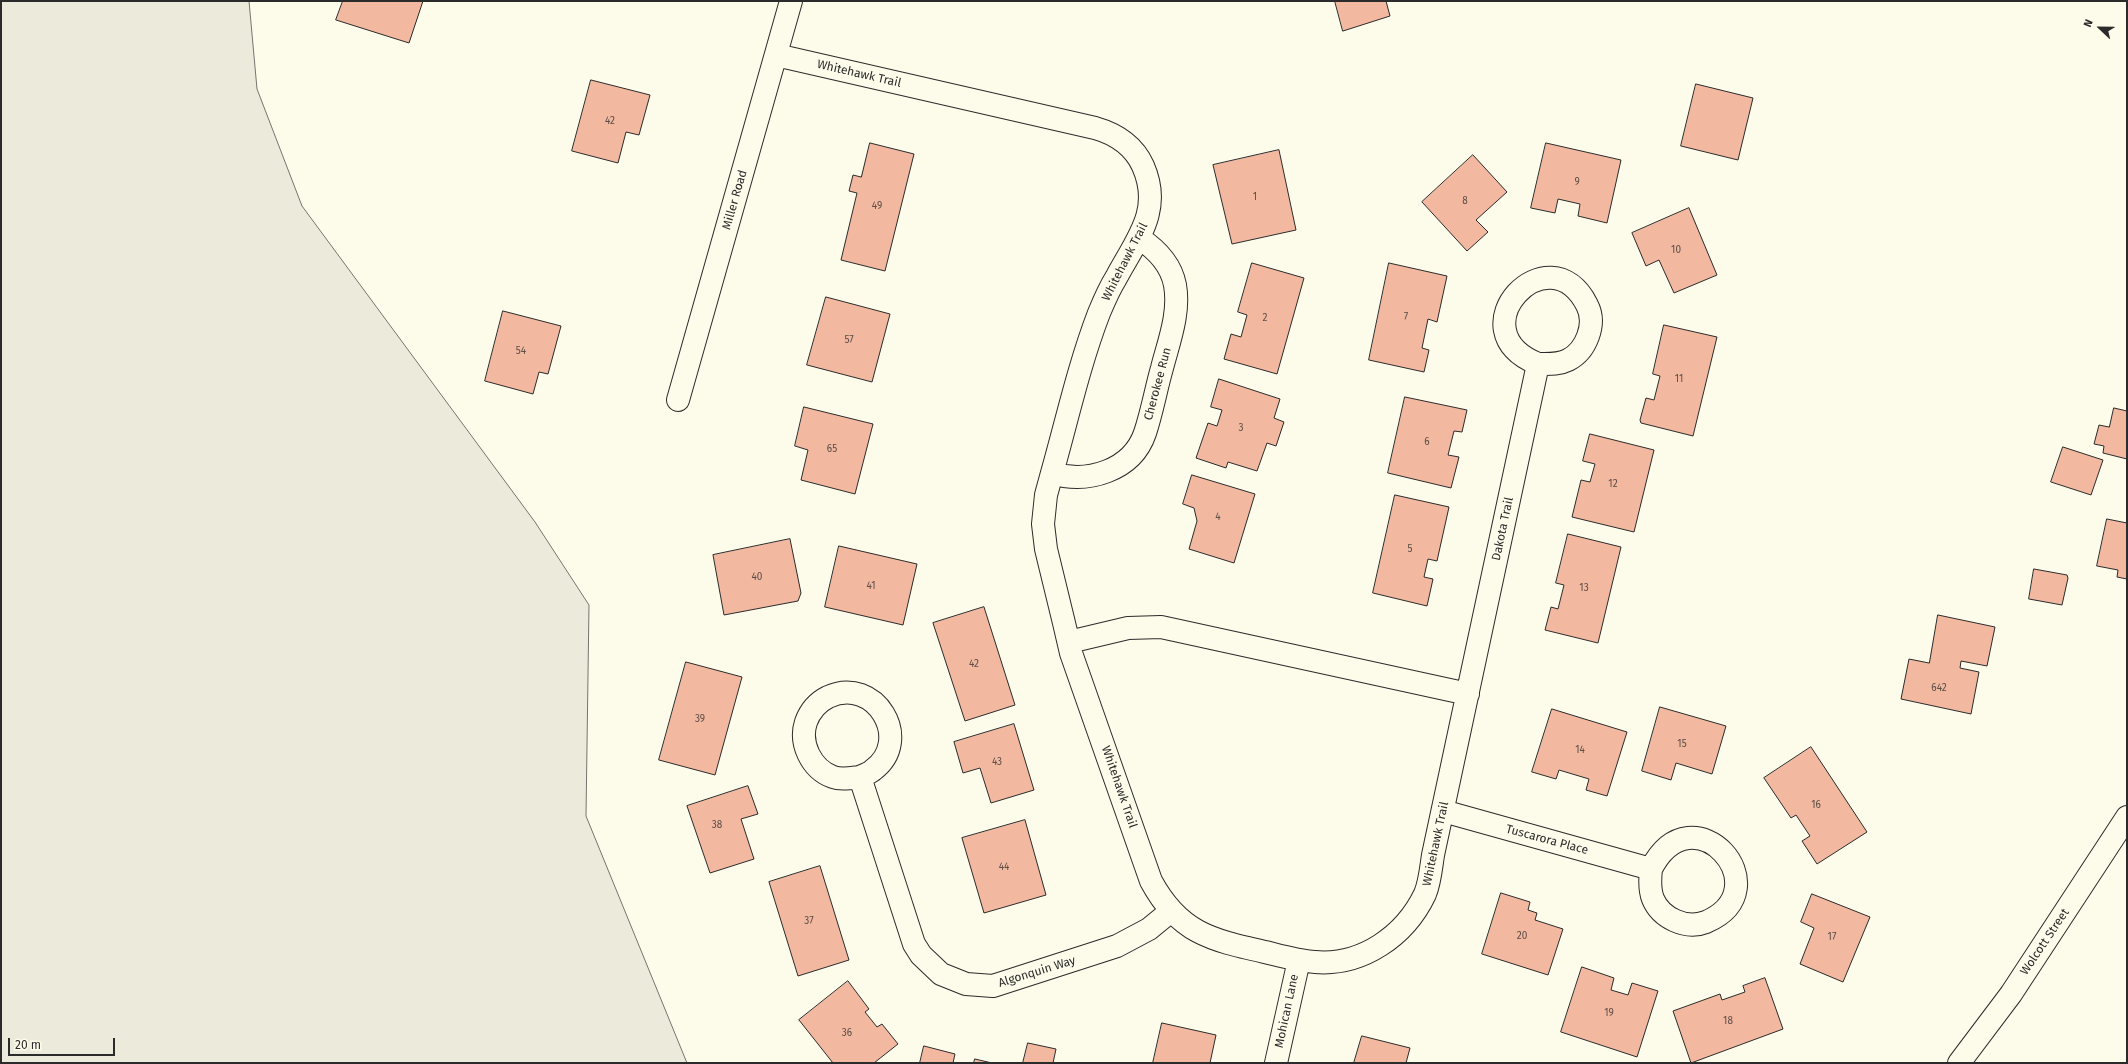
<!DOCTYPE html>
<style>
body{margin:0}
#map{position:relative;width:2128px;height:1064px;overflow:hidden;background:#fdfbea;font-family:"Fira Sans",sans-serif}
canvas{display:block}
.frame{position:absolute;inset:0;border:2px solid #2b2b2b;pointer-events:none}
.north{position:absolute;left:2080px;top:8px;width:40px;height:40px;-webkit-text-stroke:3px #fdfbea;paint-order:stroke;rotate:292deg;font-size:11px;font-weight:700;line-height:16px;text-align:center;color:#2b2b2b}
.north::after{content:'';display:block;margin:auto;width:14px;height:18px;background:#2b2b2b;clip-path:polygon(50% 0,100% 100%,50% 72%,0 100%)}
.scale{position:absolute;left:8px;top:1038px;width:107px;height:18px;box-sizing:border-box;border:2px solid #2b2b2b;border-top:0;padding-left:5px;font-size:12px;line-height:14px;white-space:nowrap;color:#2b2b2b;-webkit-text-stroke:3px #fdfbea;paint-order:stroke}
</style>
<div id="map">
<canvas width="2128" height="1064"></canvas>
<div class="frame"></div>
<div class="north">N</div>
<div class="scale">20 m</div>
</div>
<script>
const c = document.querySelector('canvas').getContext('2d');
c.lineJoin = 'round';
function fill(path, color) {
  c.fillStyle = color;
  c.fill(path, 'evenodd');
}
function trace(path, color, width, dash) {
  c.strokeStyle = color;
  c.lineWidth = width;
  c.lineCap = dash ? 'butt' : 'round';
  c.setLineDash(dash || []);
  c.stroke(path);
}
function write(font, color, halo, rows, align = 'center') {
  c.font = font + ' "Fira Sans",sans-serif';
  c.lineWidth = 3;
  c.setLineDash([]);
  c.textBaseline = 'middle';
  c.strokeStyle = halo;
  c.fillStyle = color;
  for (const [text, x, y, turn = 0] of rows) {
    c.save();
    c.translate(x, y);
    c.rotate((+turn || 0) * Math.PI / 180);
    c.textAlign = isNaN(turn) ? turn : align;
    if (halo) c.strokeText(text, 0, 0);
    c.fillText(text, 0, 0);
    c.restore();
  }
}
const green = new Path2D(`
 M1,1H249L257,89L302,206L535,522L589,605L586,816L687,1063H1Z`);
fill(green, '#ecebdb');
trace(green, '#74746e', 1);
const building = new Path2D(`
 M343,1H423L409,43L336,20Z
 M1335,1H1386L1390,16L1343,31Z
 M591,80L650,95L639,135L626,132L618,163L572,151Z
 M1696,84L1753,98L1738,160L1681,146Z
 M870,143L914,154L885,271L841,260L857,193L849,191L853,175L861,177Z
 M1546,143L1621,160L1607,223L1578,216L1580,204L1558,199L1555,213L1531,208Z
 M1279,150L1296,230L1232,244L1213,165Z
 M1473,155L1507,192L1476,220L1488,232L1467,251L1422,202Z
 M1689,208L1717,275L1674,293L1659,260L1646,266L1632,233Z
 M1252,263L1304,278L1277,374L1224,359L1231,334L1241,337L1247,315L1238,312Z
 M1389,263L1447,276L1437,322L1428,319L1422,348L1429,350L1424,372L1369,360Z
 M826,297L890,314L872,382L807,365Z
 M503,311L561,326L548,374L539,372L533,394L485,381Z
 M1664,325L1717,337L1693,436L1641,423L1640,420L1646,398L1654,400L1660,376L1653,374Z
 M1219,379L1280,399L1274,418L1284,422L1276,446L1267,443L1257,471L1228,462L1226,468L1196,458L1208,423L1217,426L1222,410L1211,407Z
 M1405,397L1467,410L1462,432L1454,431L1448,455L1459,457L1451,488L1388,473Z
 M804,407L873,424L855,494L801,480L808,450L795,446Z
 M2114,408L2127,411V459L2103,453L2104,446L2094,444L2099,425L2109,427Z
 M1590,434L1654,450L1634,532L1572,517L1581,480L1590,482L1595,464L1583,461Z
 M2063,447L2103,460L2091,495L2051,482Z
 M1192,475L1255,494L1234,563L1189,549L1197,521L1194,508L1183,504Z
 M1395,495L1449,507L1437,561L1428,559L1424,577L1433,579L1427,606L1373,593Z
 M2107,519L2127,523V579L2117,577L2118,570L2097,566Z
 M1568,534L1621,547L1598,643L1545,630L1551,607L1558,609L1564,585L1556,583Z
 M790,539L801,593L798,601L724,615L713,555Z
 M839,546L917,564L903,625L825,607Z
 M2034,569L2067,575L2068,578L2062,605L2029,599Z
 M984,607L1015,705L965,721L933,623Z
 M1938,615L1995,627L1987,666L1961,661L1960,668L1979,672L1971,714L1901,699L1909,659L1929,663Z
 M686,662L742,677L715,775L659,760Z
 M1660,707L1726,726L1712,774L1676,763L1671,780L1642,771Z
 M1552,709L1627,732L1607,796L1586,790L1589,779L1559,770L1556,779L1532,772Z
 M1014,724L1034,790L991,803L980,768L963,773L954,742Z
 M1811,747L1867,832L1817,864L1802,841L1810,836L1796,815L1791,818L1764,778Z
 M748,786L758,814L741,819L754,859L710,873L687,806Z
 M1025,820L1046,895L984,913L962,838Z
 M820,866L849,960L798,976L769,882Z
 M1501,893L1530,902L1528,910L1537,913L1535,920L1563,929L1548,975L1482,954Z
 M1812,894L1870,917L1843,982L1800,964L1814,928L1801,922Z
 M1582,967L1614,978L1611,990L1628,995L1632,983L1658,991L1637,1057L1561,1032Z
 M1765,978L1783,1029L1691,1063L1673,1011L1720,994L1722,1000L1745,992L1743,986Z
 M848,981L869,1009L865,1012L877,1027L882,1024L898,1044L874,1063H833L799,1020Z
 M1162,1023L1216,1035L1210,1063H1153Z
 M1362,1036L1410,1048L1406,1063H1354Z
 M1028,1043L1056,1049L1053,1063H1023Z
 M924,1046L955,1054L953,1063H920Z
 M975,1059L992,1063H974Z`);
fill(building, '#f2b8a0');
trace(building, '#2b2b2b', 1);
const street = new Path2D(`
 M776,55L1095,128C1116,134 1134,146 1143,166C1163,211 1136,240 1116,278C1109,289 1104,301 1099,313C1079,365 1067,420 1052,473L1046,495L1043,524L1046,549L1064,623L1071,653L1151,881C1179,933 1211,940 1265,952C1281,956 1298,961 1315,962C1362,966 1405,936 1425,894C1430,882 1431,868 1433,855L1538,364C1548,364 1558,365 1568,360C1586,351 1597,324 1587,305C1549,230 1454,330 1538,364
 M678,400L791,1
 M1052,473C1087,484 1132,471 1145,433C1152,412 1156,389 1162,368C1169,341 1180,313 1175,285C1171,264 1156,249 1139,238
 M1069,642L1128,628L1161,627L1468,694
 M860,777C851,778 841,780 833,777C811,769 799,743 806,722C810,711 818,702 828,697C875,675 914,740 873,770C870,773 864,775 860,777L914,944L921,955L941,974L966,984L993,986L1117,946L1149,929L1171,911
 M1443,811L1651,869C1650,878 1649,889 1653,899C1661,918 1686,930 1706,922C1783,889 1693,787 1651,869
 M1276,1063L1299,960`);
const secondary = new Path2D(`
 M1959,1063L2011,994L2127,817`);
trace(street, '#2b2b2b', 24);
trace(secondary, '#2b2b2b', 24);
trace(street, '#fdfbea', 22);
trace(secondary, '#fdfbea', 22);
write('10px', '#5d4e48', null, [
 ["42",610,121],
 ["9",1577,182],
 ["1",1255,197],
 ["8",1465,201],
 ["49",877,206],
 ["10",1676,250],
 ["7",1406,317],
 ["2",1265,318],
 ["57",849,340],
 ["54",521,351],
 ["11",1679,379],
 ["3",1241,428],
 ["6",1427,442],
 ["65",832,449],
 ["12",1613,484],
 ["4",1218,517],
 ["5",1410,549],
 ["40",757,577],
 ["41",871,586],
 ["13",1584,588],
 ["42",974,664],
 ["642",1939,688],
 ["39",700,719],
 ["15",1682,744],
 ["14",1580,750],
 ["43",997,762],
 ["16",1816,805],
 ["38",717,825],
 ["44",1004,867],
 ["37",809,921],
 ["20",1522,936],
 ["17",1832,937],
 ["19",1609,1013],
 ["18",1728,1021],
 ["36",847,1033]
]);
write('12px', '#2b2b2b', '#fdfbea', [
 ["Whitehawk Trail",859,74,13],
 ["Miller Road",735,200,-74],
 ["Whitehawk Trail",1125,262,-63],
 ["Cherokee Run",1158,384,-75],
 ["Dakota Trail",1503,529,-78],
 ["Whitehawk Trail",1119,787,71],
 ["Tuscarora Place",1547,840,15],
 ["Whitehawk Trail",1436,844,-78],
 ["Wolcott Street",2045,942,-56],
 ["Algonquin Way",1037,972,-17],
 ["Mohican Lane",1287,1011,-78]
]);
</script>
